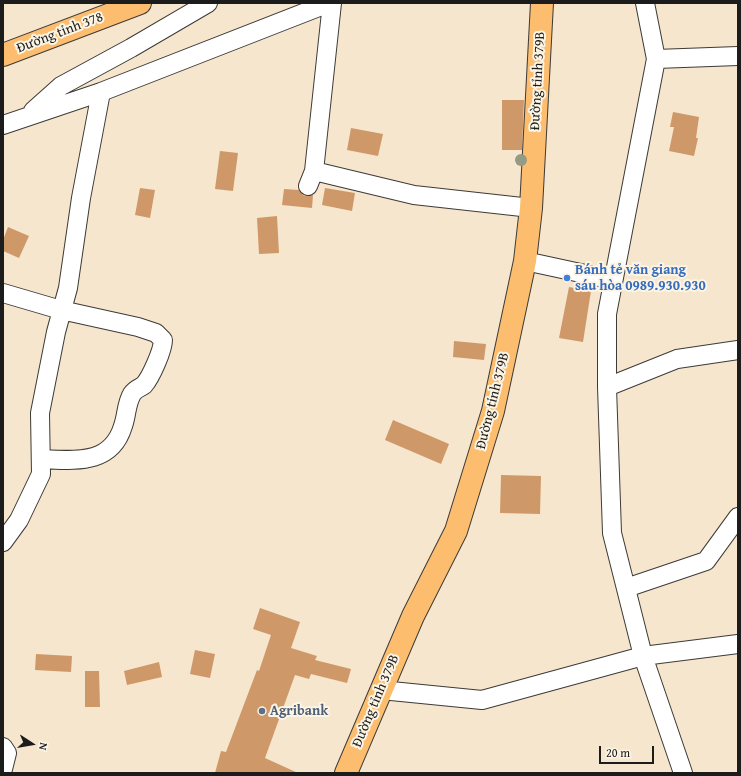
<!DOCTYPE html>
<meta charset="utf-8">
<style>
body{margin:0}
#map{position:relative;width:741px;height:776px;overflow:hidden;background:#f6e6cd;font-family:"Gentium Book Plus",serif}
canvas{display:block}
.frame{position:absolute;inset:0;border:4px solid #1c1c1c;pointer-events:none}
.north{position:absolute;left:12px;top:724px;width:40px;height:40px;-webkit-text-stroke:3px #fcf5e5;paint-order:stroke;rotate:102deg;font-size:11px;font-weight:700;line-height:16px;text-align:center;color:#1c1c1c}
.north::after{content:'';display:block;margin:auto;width:14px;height:18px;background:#1c1c1c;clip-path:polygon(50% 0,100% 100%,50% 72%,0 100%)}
.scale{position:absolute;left:599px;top:746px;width:55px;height:18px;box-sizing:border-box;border:2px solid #1c1c1c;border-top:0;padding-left:5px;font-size:12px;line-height:14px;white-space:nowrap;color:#1c1c1c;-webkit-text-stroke:3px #fcf5e5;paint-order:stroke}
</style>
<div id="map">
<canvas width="741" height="776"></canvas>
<div class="frame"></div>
<div class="north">N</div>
<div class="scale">20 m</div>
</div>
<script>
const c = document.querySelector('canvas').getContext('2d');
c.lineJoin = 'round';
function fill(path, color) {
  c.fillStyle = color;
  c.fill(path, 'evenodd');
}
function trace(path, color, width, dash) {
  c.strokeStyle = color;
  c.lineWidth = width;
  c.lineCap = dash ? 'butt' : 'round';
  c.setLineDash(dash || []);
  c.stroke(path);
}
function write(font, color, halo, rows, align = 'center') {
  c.font = font + ' "Gentium Book Plus",serif';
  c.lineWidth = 4;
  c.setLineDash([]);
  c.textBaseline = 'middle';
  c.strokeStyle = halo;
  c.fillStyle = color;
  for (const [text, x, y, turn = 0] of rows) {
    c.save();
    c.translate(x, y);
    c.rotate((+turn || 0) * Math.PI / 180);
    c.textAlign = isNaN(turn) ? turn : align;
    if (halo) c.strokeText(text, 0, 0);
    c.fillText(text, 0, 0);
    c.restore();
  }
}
fill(new Path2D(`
 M502,100H524L522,150H502Z
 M673,112L699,117L696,138H698L694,156L669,151L674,127H670Z
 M351,128L383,134L378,156L347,150Z
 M220,151L238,153L233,191L215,189Z
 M140,188L155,190L150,218L135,215Z
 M325,188L355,193L352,211L322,205Z
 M284,189L299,190L304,196L313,195L312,208L282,205Z
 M277,216L279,253L259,254L257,218Z
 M8,227L29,236L19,258L3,251V240Z
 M569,287L591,291L583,342L559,338Z
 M454,341L486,344L484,360L453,357Z
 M393,420L449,444L441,464L385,440Z
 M501,475L541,476L540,514L500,513Z
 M260,608L300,622L291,648L317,656L315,660L351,669L347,683L311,674L309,679L295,675L265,758L298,773H215L221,751L226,752L257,670L259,671L271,635L253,629Z
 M195,650L215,654L210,678L190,674Z
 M36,654L72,656L71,672L35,670Z
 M159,662L162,677L127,685L124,671Z
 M85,671H99L100,707H85Z`), '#cf9869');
const minor = new Path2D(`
 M645,3L656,59L607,314V387L612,533L643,656L683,773
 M656,59L738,56
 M33,111L61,86L131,48L208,3
 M3,125L101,92L329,3
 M314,171L414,195L531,208
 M308,186L314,171L332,3
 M525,261L613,280
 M3,293L61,310L138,327L156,333L163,340C163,350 151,377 144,385C140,388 135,389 132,394C126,404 127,415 123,426C111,466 74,460 41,459
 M607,387L677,359L738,350
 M3,542L19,520L41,474L40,413L56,332L68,288L81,198L101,92
 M626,588L706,561L738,517
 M381,690L482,700L643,656L738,644
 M3,747L7,753L3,769`);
const major = new Path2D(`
 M3,55L140,3
 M346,773L413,616L456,531L493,411L525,261L531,208L542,3`);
trace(minor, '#3d3a37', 20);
trace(major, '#3d3a37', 24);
trace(minor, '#fff', 18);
trace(major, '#fcbd6f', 22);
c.fillStyle = '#939b84';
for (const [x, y] of [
 [521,160]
]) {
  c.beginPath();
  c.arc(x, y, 6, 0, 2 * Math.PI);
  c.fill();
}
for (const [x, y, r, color] of [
 [567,278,4,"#3f7fe0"],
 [262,711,4,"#5c6f8a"]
]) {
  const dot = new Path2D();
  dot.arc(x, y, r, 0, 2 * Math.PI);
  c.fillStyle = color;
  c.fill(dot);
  trace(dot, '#fcf5e5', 1.5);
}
write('14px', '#1c1c1c', '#fcf5e5', [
 ["Đường tỉnh 378",60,33,-21],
 ["Đường tỉnh 379B",538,81,-87],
 ["Đường tỉnh 379B",493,401,-76],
 ["Đường tỉnh 379B",376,701,-67]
]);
write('bold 14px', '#366cbe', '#fcf5e5', [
 ["Bánh tẻ văn giang",575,270],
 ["sáu hòa 0989.930.930",575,286]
], 'left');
write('bold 14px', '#4e5e75', '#fcf5e5', [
 ["Agribank",270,711]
], 'left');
</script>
